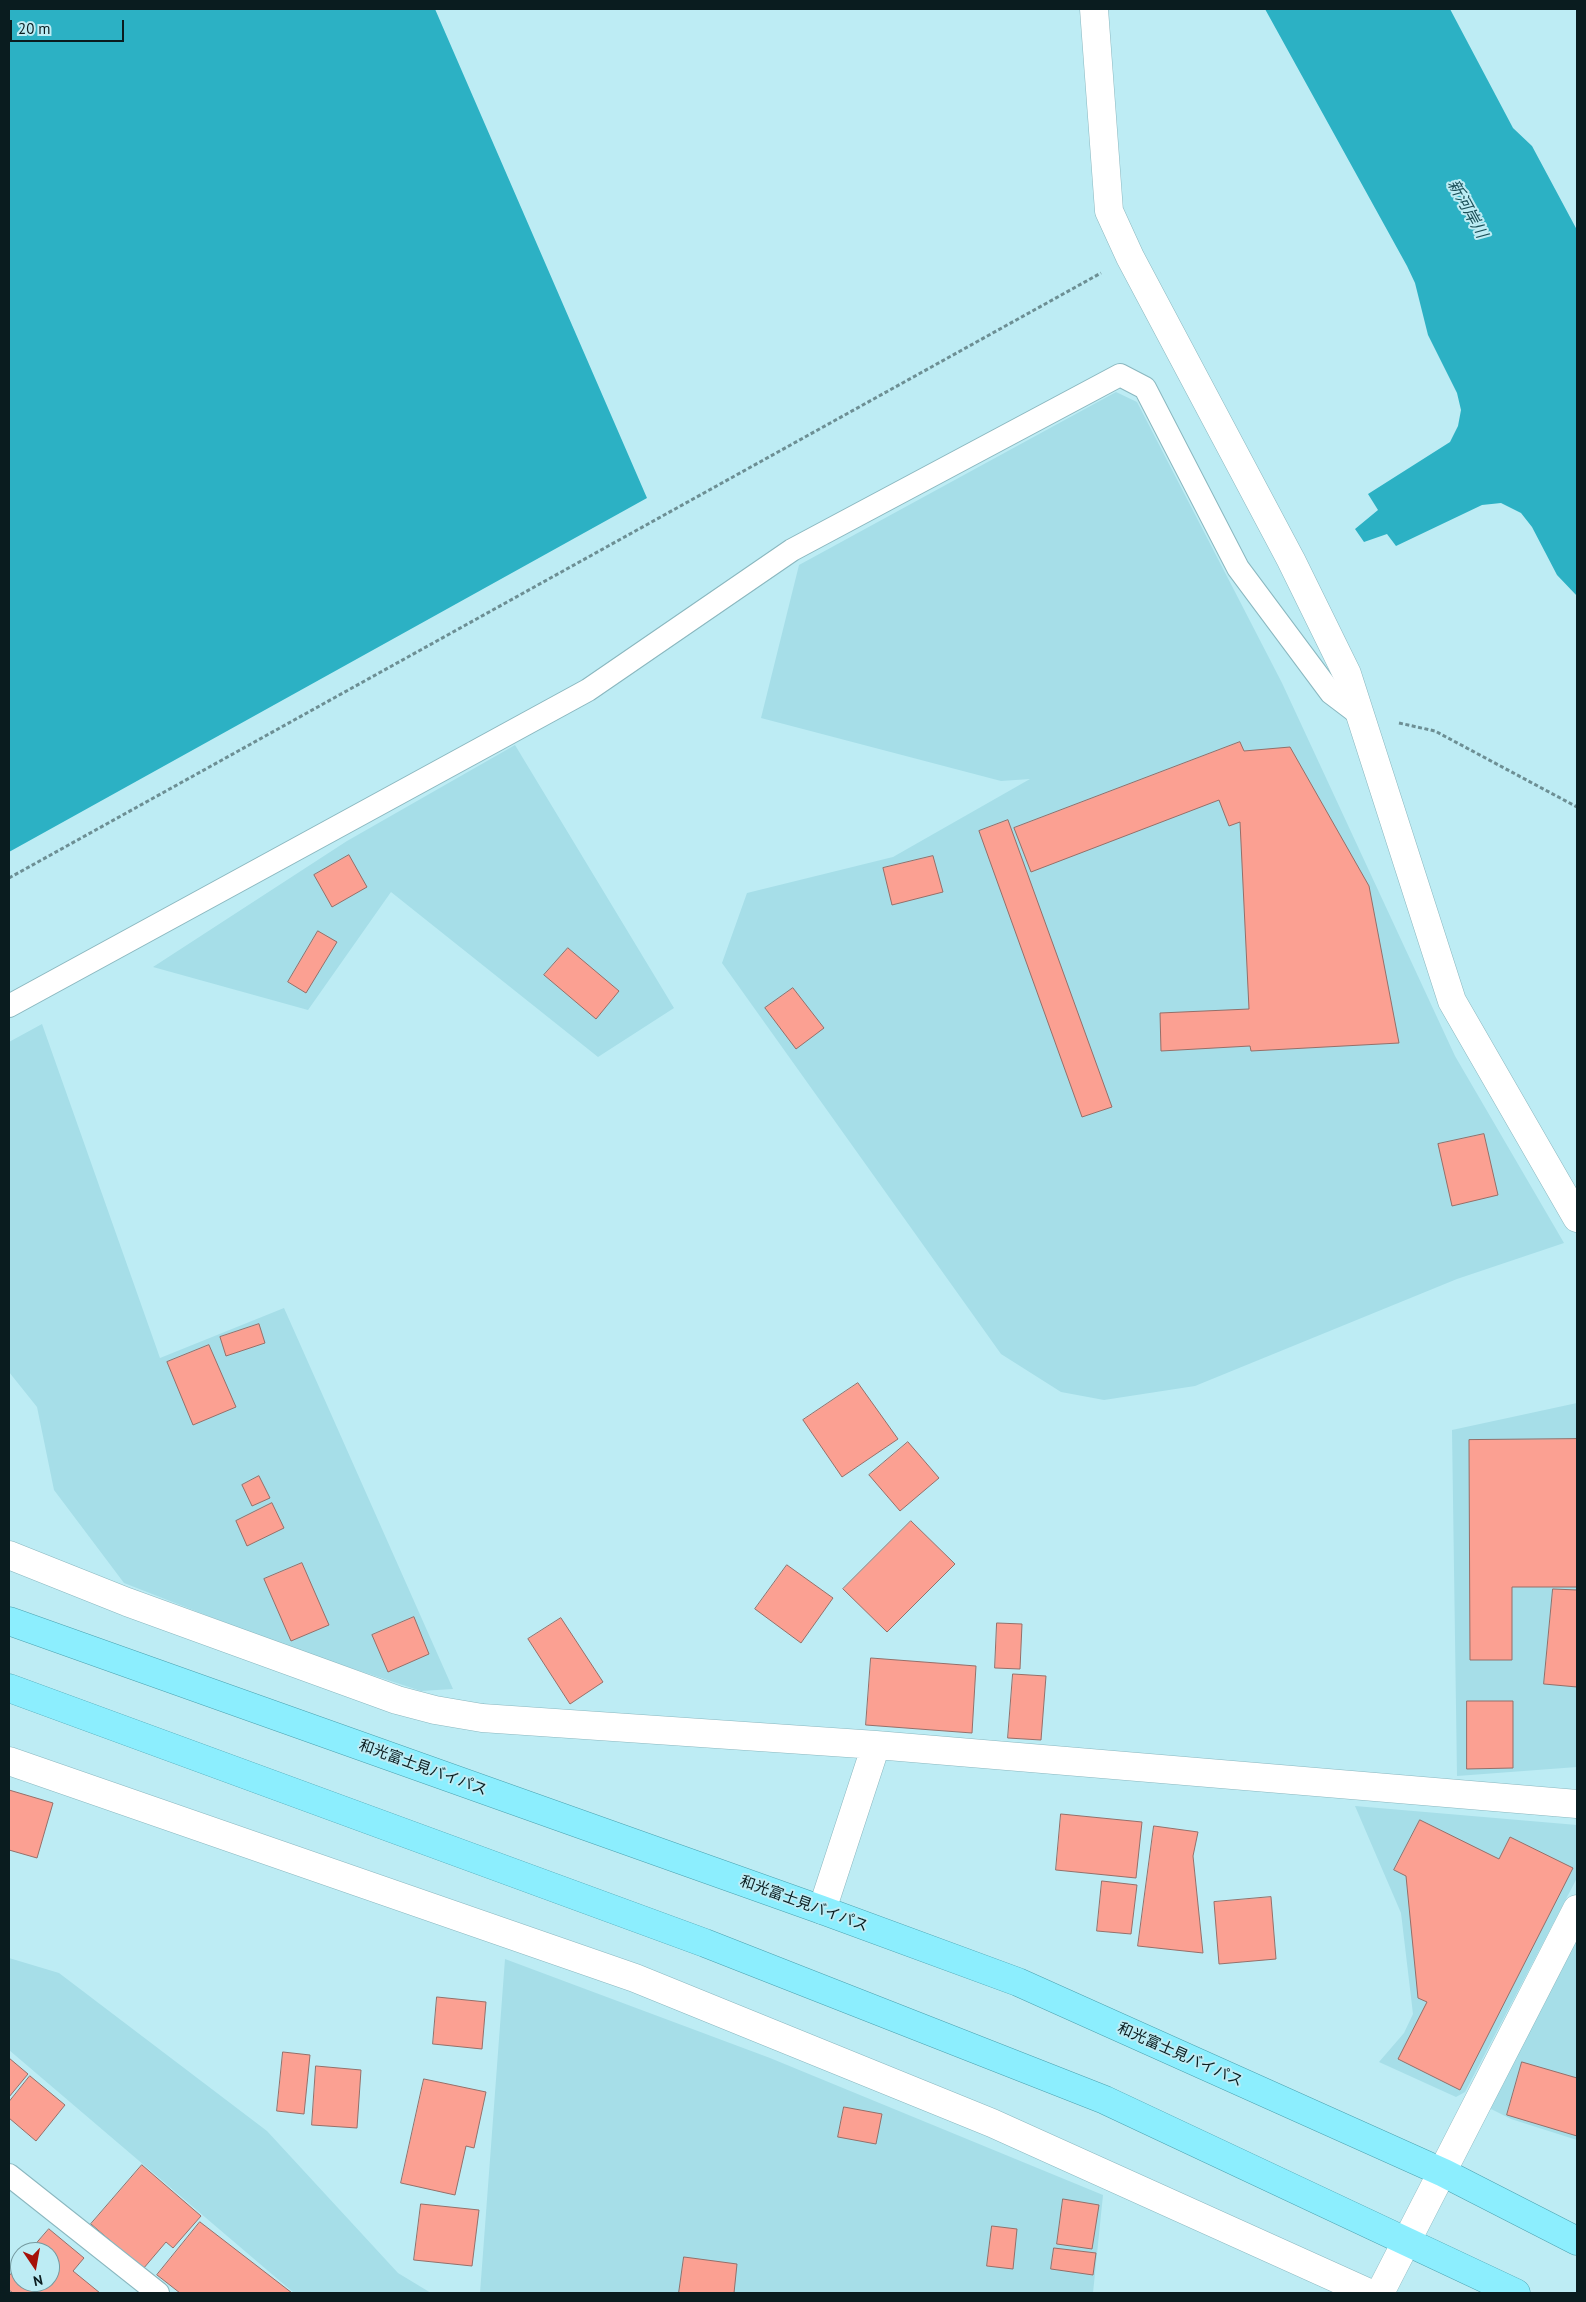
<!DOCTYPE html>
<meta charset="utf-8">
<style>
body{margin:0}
#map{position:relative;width:1586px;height:2302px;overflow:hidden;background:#bdecf4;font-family:"PT Sans",sans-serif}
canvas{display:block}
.frame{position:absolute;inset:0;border:10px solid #0a1c1f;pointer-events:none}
.north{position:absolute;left:10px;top:2242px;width:50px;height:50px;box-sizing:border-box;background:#bdecf4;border:1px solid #75999f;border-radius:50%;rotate:168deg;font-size:14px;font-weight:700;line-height:20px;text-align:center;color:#0a1c1f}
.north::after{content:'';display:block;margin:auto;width:18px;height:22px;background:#a61109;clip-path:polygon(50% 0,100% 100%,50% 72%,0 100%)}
.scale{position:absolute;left:10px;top:20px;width:114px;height:22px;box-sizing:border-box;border:2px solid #0a1c1f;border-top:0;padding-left:6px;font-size:15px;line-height:18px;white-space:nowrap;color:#0a1c1f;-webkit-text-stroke:4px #bdecf4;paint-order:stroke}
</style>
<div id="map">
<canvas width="1586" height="2302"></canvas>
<div class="frame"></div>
<div class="north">N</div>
<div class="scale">20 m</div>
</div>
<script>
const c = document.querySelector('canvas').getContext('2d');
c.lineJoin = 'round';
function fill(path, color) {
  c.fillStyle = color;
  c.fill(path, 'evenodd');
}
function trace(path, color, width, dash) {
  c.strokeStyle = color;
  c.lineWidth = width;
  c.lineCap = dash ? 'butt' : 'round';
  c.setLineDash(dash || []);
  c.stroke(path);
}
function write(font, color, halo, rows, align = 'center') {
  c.font = font + ' "PT Sans","Noto Sans JP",sans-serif';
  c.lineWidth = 4;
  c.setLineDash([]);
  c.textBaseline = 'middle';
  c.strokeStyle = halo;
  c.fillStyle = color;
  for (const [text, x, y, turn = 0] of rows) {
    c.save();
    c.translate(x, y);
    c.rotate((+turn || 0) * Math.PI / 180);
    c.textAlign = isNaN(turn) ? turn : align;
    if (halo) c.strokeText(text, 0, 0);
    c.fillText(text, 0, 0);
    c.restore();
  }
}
fill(new Path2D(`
 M1116,392L1137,402L1282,683L1455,1056L1564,1243L1457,1279L1195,1386L1104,1400L1061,1392L1001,1354L722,963L747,893L893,857L1030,779L1001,781L761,718L799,565Z
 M515,745L674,1008L598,1057L391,892L308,1010L153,967L347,841Z
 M42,1024L160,1358L284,1308L453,1689L421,1691L290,1648L124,1583L54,1490L37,1407L9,1372V1042Z
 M1577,1403V1767L1457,1776L1452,1430Z
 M1355,1806L1577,1825V1878L1465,2092L1456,2097L1379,2062L1404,2033L1413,2014L1401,1913Z
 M1577,1938V2140L1511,2119L1487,2107L1542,2008Z
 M9,1958L59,1973L267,2131L398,2273L431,2293H294L9,2050Z
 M505,1959L770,2058L1103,2195L1093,2293H480Z`), '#a6dee8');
fill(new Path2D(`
 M9,9H435L647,498L9,852Z
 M1265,9H1450L1513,128L1532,146L1577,230V596L1557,575L1532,527L1521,513L1501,503L1482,505L1396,546L1387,534L1364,542L1355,529L1378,510L1368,494L1450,442L1458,426L1461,410L1457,393L1428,335L1415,283L1407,266Z`), '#2cb1c4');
const building = new Path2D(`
 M1240,742L1244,751L1290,747L1369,886L1399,1043L1251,1051L1250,1046L1161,1051L1160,1013L1249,1009L1240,822L1229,826L1219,800L1031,872L1014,828Z
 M1008,820L1112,1107L1082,1117L979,831Z
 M349,855L367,887L332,907L314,875Z
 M933,856L943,892L892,905L883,868Z
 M318,931L337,942L306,993L288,982Z
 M568,948L619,991L596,1019L544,975Z
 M793,988L824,1028L796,1049L765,1008Z
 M1484,1134L1498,1195L1452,1206L1438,1144Z
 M259,1324L265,1343L226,1356L220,1337Z
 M209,1345L236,1407L193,1425L167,1362Z
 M858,1383L898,1439L842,1477L803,1420Z
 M1577,1439V1587H1512V1660H1470L1469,1440Z
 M908,1442L939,1478L900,1511L869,1475Z
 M259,1476L270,1498L252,1506L242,1485Z
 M272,1503L284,1528L247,1546L236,1521Z
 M911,1521L955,1564L887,1632L843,1589Z
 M302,1563L329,1625L291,1641L264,1579Z
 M787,1565L833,1598L801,1643L755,1609Z
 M1553,1589L1577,1590V1687L1544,1684Z
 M414,1617L429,1654L388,1672L372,1635Z
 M561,1618L603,1682L570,1704L528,1639Z
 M997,1623L1022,1624L1020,1669L995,1668Z
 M871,1658L976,1666L972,1733L866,1725Z
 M1013,1674L1046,1676L1041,1740L1008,1738Z
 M1467,1701H1513V1768L1467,1769Z
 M9,1790L53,1803L37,1858L9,1850Z
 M1061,1814L1142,1822L1136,1878L1056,1870Z
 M1420,1820L1499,1859L1510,1837L1573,1868L1460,2090L1398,2059L1427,2002L1418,1998L1406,1876L1394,1870Z
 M1154,1826L1198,1832L1193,1856L1203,1953L1138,1946Z
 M1102,1881L1137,1885L1131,1934L1097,1931Z
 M1271,1897L1276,1959L1219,1964L1214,1902Z
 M437,1997L486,2002L482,2049L433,2044Z
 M283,2052L310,2055L304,2114L277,2111Z
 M9,2058L28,2074L9,2097Z
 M1522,2062L1577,2078V2136L1507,2115Z
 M316,2066L361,2070L357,2128L312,2125Z
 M30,2076L65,2105L36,2141L9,2118V2102Z
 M424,2079L486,2092L474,2148L466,2146L455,2195L401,2183Z
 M844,2107L882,2114L876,2144L838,2137Z
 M142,2165L201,2216L173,2248L166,2242L143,2269L91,2224Z
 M1063,2199L1099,2205L1092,2249L1057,2244Z
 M421,2204L479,2210L472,2266L414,2260Z
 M200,2222L292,2293H180L157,2275Z
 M992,2226L1017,2229L1013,2269L987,2266Z
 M49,2229L84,2258L73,2271L100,2293H13L9,2290V2276L20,2263V2282H50V2252H29Z
 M1054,2248L1096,2253L1093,2275L1051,2269Z
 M684,2257L737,2264L734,2293H679Z`);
fill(building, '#fba092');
trace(building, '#956f69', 1);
const service = new Path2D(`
 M9,1006L588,690L792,550L1120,375L1145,388L1238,568L1331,693L1360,715
 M9,2175L158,2293`);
const minor = new Path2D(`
 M1094,9L1109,211L1130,257L1291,560L1347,674L1452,1001L1577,1218
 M9,1555L127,1602L397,1700L435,1710L482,1718L876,1745L1577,1804
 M9,1761L635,1978L992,2123L1369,2293
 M822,1910L876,1745
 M1380,2293L1577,1909`);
const trunk = new Path2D(`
 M9,1621L822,1910L1018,1982L1444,2173L1577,2241
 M9,1688L705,1943L1105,2100L1516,2293`);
trace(service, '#8ab7bf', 24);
trace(minor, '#8ab7bf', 29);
trace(trunk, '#4ca1af', 29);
trace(new Path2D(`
 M1399,723L1435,731L1577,807
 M9,878L1101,273`), '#6d8f94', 3, [4, 2.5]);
trace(service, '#fff', 22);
trace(minor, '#fff', 28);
trace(trunk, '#8ceefe', 28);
write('15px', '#0a1c1f', '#bdecf4', [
 ["和光富士見バイパス",423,1768,20],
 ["和光富士見バイパス",804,1904,20],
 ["和光富士見バイパス",1180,2055,24]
]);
write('italic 16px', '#1a4f57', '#bdecf4', [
 ["新河岸川",1467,209,61]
]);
</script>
